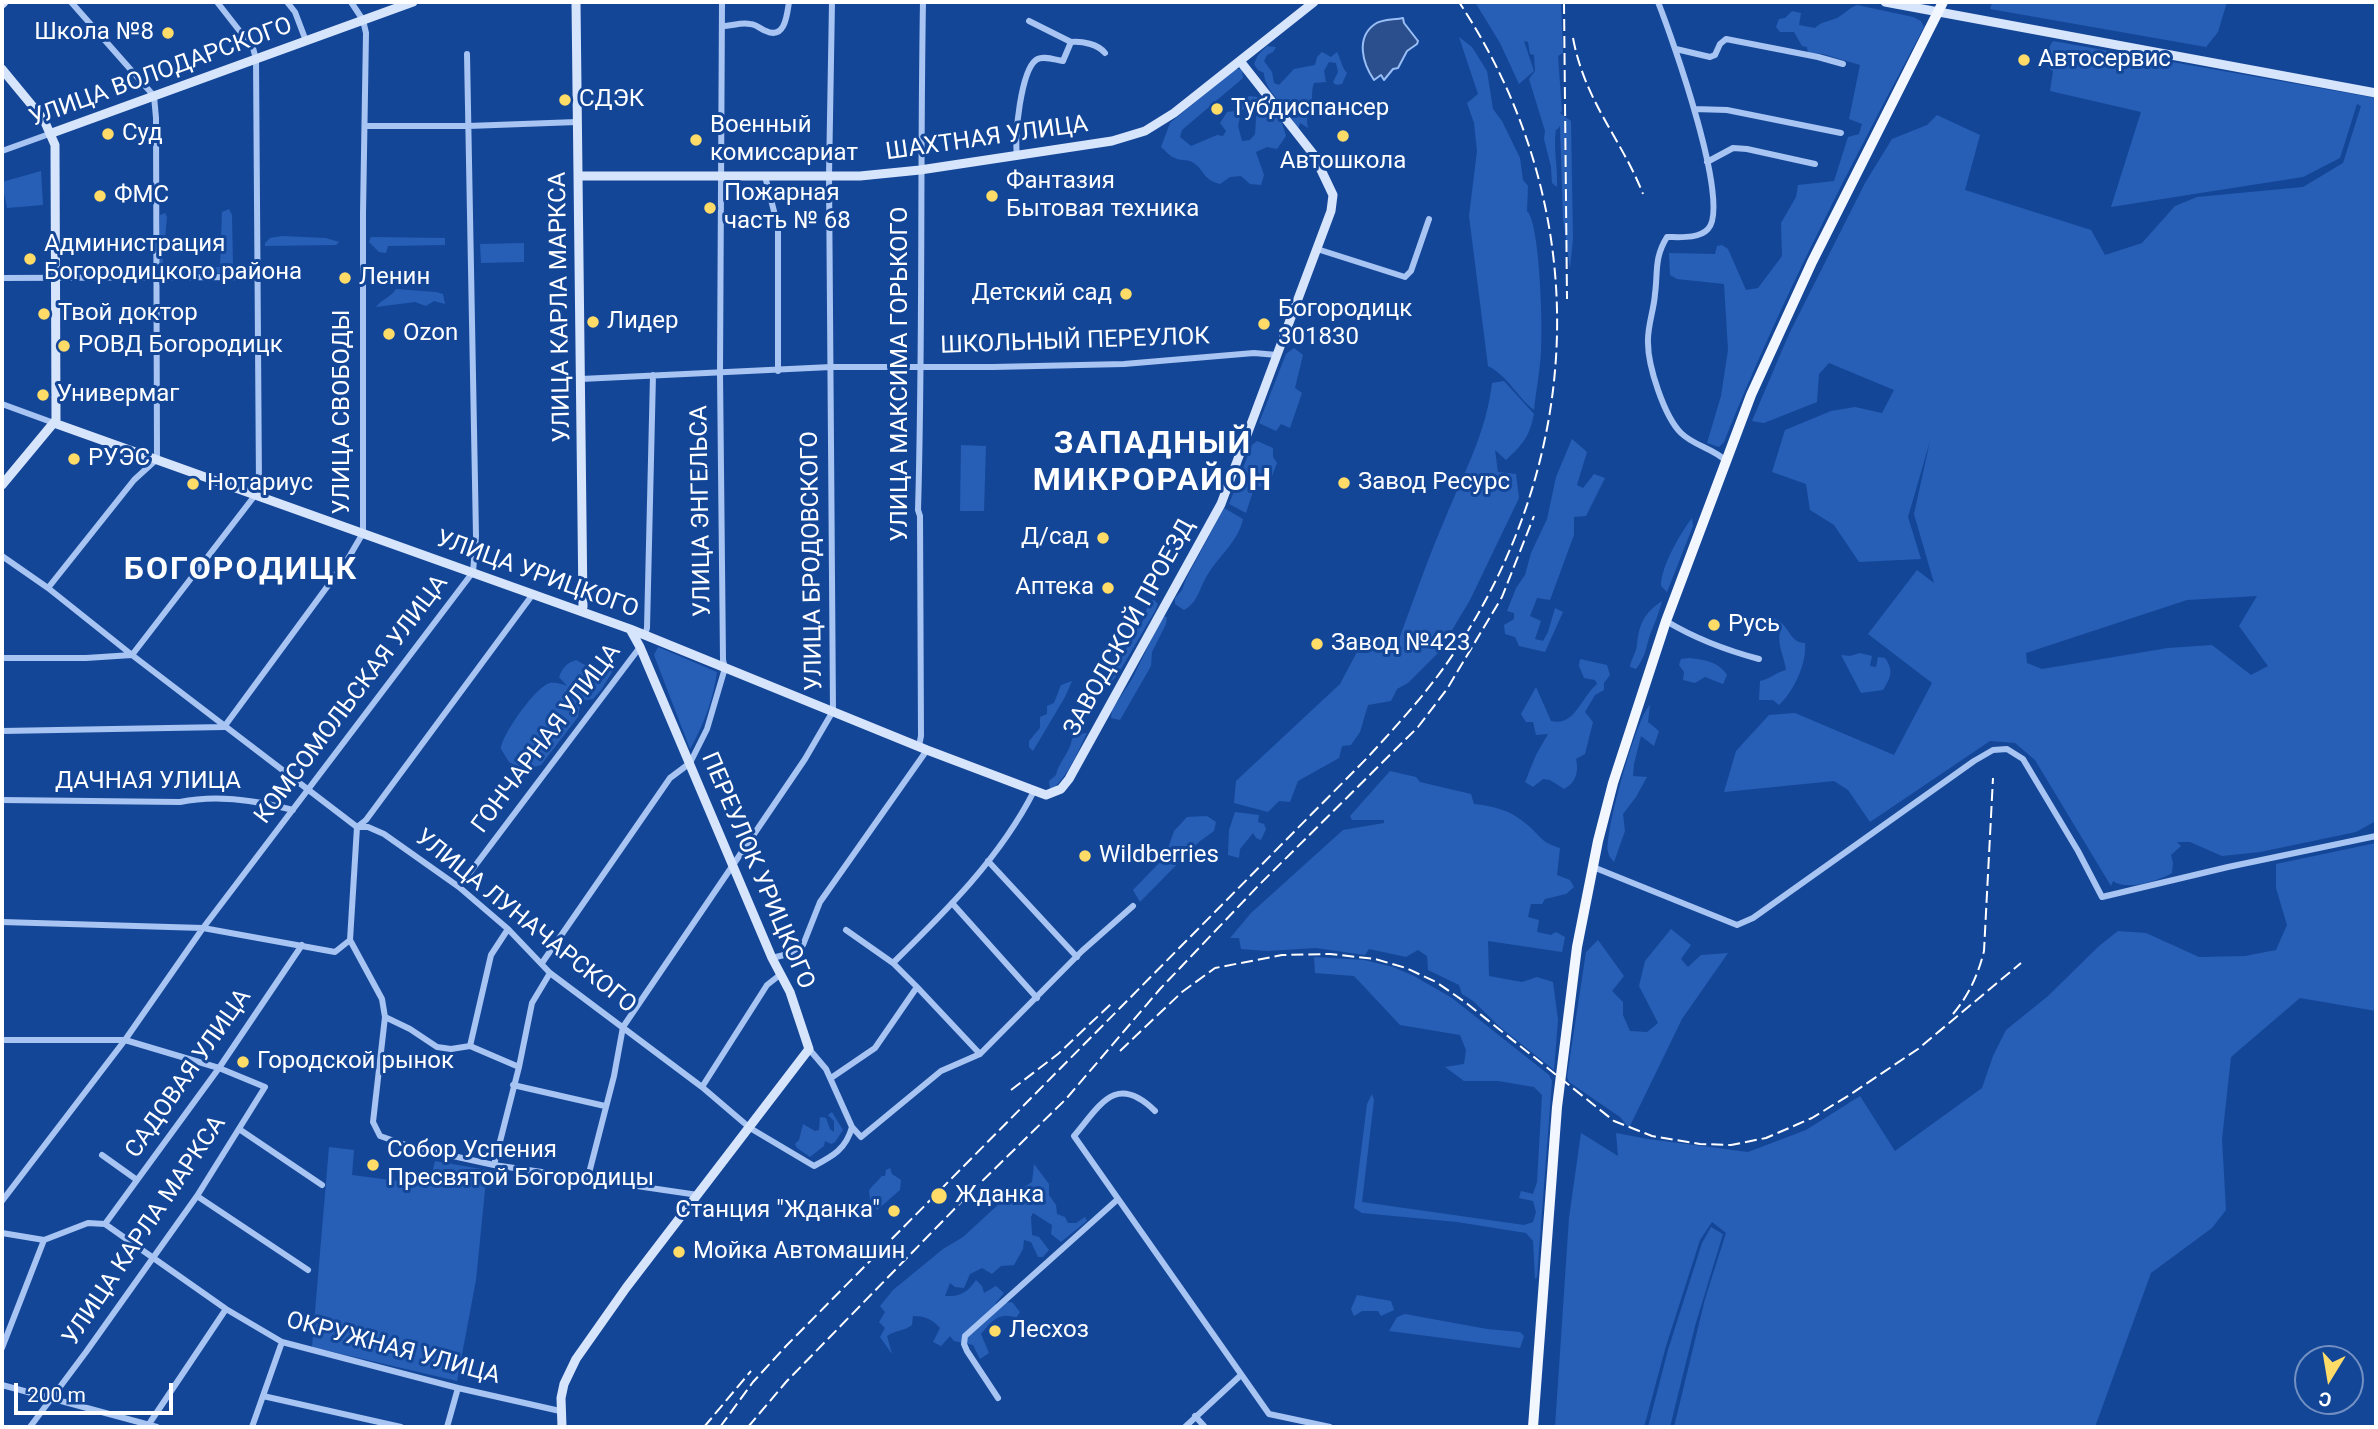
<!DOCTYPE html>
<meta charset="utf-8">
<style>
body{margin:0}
#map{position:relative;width:2378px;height:1429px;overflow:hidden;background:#144698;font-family:Roboto,sans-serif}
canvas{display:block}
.frame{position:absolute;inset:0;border:4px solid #fff;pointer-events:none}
.north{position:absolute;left:2294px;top:1345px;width:70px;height:70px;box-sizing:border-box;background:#144698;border:2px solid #7290c1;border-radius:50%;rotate:191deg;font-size:19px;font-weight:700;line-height:28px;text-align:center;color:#fff}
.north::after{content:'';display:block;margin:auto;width:24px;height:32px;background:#ffdc68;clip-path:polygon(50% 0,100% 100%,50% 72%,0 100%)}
.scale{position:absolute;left:14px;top:1383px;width:159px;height:32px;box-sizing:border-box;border:4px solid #fff;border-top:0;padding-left:9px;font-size:21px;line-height:24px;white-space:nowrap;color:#fff;-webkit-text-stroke:5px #144698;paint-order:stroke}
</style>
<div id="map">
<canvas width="2378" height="1429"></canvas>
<div class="frame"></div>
<div class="north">С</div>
<div class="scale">200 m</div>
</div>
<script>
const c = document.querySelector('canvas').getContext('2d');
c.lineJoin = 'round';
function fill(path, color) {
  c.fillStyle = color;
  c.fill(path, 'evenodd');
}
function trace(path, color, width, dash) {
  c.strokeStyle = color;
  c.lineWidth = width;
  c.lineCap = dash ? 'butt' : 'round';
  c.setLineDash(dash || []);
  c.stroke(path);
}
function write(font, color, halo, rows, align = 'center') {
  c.font = font + ' Roboto,sans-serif';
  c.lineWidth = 6;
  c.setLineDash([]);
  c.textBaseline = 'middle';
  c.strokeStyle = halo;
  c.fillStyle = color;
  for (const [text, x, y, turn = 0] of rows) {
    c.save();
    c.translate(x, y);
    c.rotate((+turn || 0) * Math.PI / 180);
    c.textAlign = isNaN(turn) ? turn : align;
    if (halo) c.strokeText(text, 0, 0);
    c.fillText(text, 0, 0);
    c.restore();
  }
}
fill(new Path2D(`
 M1475,2H1561L1563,53L1558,56L1562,111L1560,113L1571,121L1573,239L1570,268L1563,219L1560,126L1557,130L1556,129C1553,149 1558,167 1557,187L1552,183L1551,167L1544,139L1545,131L1529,79L1535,71L1534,55L1530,54L1528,42L1524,41L1534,71L1519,84L1500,43Z
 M1992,2H2227L2218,32L2206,47L1990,9Z
 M1857,5L1913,17L1921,21L1924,27C1852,163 1781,299 1724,442L1719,447L1707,443L1721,396L1728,350L1724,284L1677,279L1670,275L1669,253L1715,254L1717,246L1722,245L1728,249L1746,290L1758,288L1782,256L1781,223L1796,197L1798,185L1834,181L1848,137L1859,134L1862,124L1849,119L1860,65L1823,54L1808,53L1807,47L1802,46L1794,32H1780L1776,27L1779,19L1785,18L1792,11L1801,13L1799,25L1815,28C1822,21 1828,22 1837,18C1844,14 1849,8 1857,5Z
 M1459,37L1472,47L1487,71L1493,109L1502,121L1520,158L1523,180L1528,186L1527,211C1540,223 1543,328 1541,351C1540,371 1536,391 1534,410C1517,397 1508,376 1488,366L1469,216L1477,151L1474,123L1467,103L1478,94Z
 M2053,41L2376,98V818L2374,822L2356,832L2260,852L2222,856L2190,842H2177L2181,846L2171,855L2173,863L2172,873C2158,881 2127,891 2113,881L2111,886L2035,760L2015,743L1990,741L1870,822L1848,790L1834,781L1724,792L1736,751L1769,715L1795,713L1894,755L1932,683L1868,634L1917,570L1934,583L1914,514L1930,441L1908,517L1921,559L1859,562L1834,525L1810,510L1806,484L1772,472L1785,430L1831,411L1855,407L1882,413L1894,390L1829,363L1819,374L1817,402L1764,423L1752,421L1789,334L1865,183L1892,139L1927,125L1937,115L1980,135L1965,190L2091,230L2105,255L2142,243L2175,206L2197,197L2303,187L2343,163L2361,106L2357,104L2340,158L2303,177L2111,207L2141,112L2050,91L2053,71L2048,68C2048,59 2047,48 2053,41ZM2257,596L2239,626L2268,666L2251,675L2212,645L2168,648L2042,669L2027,663L2026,653L2187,600Z
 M1267,46L1276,47L1273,52L1267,55L1264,61L1272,72L1274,83L1279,85L1294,69L1315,65L1317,57L1322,52L1331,57L1337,52C1341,59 1341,66 1347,73L1342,84L1336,85L1333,82L1338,72L1336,63L1329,62L1324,71L1326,82L1314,83C1311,91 1313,98 1311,106C1308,115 1306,118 1308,128L1300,123L1298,130L1292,118L1294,112C1281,106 1264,87 1264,73L1258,70L1254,64L1258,55Z
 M1235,69H1242L1243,78L1182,130L1180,137L1191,146L1217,135L1223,136L1226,131L1220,123L1227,112L1235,111L1240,117L1238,126L1242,141L1250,140L1255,134L1257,104L1253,102L1248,109L1240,110L1241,105L1249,96L1257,97L1282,123L1286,136L1277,149L1267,147L1256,152L1264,175L1261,185L1250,184L1241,176L1230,177L1220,184C1201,179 1205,169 1192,162C1187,159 1180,161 1175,158C1170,157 1165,150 1161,147L1170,123Z
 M41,171L43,205L7,208L2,182Z
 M229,209L232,215L233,266L251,268V274L158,272L160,215L165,213L167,217L162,270L176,267H220L222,212Z
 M282,236L326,238L339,242L336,245L265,246V243L270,238Z
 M371,237L445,238V245L388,246L386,253L379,252L369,242Z
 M524,243V262L481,263L480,244Z
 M396,289L436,292L443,294L445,304L434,301L426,306L415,302L376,307C382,299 390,298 396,289Z
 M1294,348L1303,355L1295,388L1302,393L1290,428L1281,424L1276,431L1259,423L1286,354Z
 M1504,381L1534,414C1529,437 1524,443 1506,460L1495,450L1498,472L1516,474L1519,498L1470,600L1439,652L1408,683L1397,689L1391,701L1368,705L1360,732L1351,745L1342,746L1339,758L1298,781L1290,802L1279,801L1268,812L1234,803L1236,781L1340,684L1366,635L1399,639C1414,599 1428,558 1445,519C1464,472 1486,434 1492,383Z
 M1572,439L1587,452L1577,485L1583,488L1594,474L1605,478L1586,516L1574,517V535L1550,600L1537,598L1530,616L1541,621L1535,639L1543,641L1548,632L1555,608L1563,612L1545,652L1519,646L1515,637L1505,634L1504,625L1514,619V613L1507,611L1516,588L1525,575L1531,553L1547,519L1556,477Z
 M1257,441L1273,448V457L1277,463L1267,489L1255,485L1246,513L1229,504L1252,445Z
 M961,445L986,446L984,511H960Z
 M1224,508L1243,519C1239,540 1219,556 1208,574C1200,586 1198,603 1184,610L1175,604V598L1182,590L1186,579Z
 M1692,518L1693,526L1667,592L1661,586C1660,568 1681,532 1692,518Z
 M1154,600L1158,604L1155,611L1118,674L1109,684L1110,675L1130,642L1132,633L1143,621L1149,601Z
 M1662,601C1659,614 1653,626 1649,638C1645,652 1645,657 1636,669L1630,667C1631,659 1636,653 1637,645C1639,624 1644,613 1662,601Z
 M1761,615C1767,617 1774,618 1779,621C1790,628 1790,643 1805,643C1807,663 1794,691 1779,705L1773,700H1759L1760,681C1770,679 1777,672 1786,670C1784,655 1777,646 1780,631L1760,618Z
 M1163,616L1167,617L1166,624L1152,652L1151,666L1120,720L1111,718L1112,710L1132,679Z
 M658,647L717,672C713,700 704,724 690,749L654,655Z
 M1860,653L1872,656L1870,666L1876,667L1878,657L1885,658C1894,671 1891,677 1883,690L1861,693L1841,655L1850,656Z
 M1689,658C1704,660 1718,661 1727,675L1723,684L1705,677L1695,683L1683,680L1684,672L1679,665L1681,659Z
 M1580,659L1607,665L1610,675L1604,683V690L1595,695L1585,712L1593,722L1585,754L1576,759C1579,771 1576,783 1564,789L1550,780L1543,779L1533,787L1525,782L1536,755L1548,734L1536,735L1533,722H1526L1521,714L1536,687L1551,721C1575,727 1581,697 1597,684L1595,680L1584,678L1579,666Z
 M576,660C583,664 595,671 603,671C607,670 610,669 614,669L601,690L593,699L584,700L570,688L577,696L580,706L578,717L541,765L527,769L518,767L509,762L501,749C501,736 536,686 550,683C555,682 562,684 567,686L559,677C563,667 567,663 576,660Z
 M1072,681L1065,697L1033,751L1029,747V741L1040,728V717L1047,714V706L1054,703L1061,685Z
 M1650,705L1648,722L1659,731L1654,746L1641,736L1634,764L1633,776L1647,777L1636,797L1623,814L1625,831L1614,862C1611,858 1609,857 1608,852C1604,834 1636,718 1650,705Z
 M1087,733C1077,753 1068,777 1050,791L1049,781L1056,775C1059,761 1070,753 1072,739L1078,734Z
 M1390,771L1416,777L1420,782L1471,794L1474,804C1493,806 1510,810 1525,823C1542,836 1538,841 1560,848L1557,875L1570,880L1574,887L1566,894L1545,899L1542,904H1531L1528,917L1539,920L1537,932L1551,935L1556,932L1565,937L1562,952L1488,941L1489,976L1522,982L1537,977L1553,982L1558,1020L1554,1070L1500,1027L1473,1001L1462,994L1459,985L1428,970L1427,956L1418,950L1406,957L1369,949L1365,955L1316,948L1267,951L1241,949L1239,938H1230L1251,913L1343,830L1384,823V820H1352L1350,816Z
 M1235,812L1259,815L1258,822L1264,824L1266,829L1261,840L1256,838L1253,833L1240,849L1239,858L1228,855L1229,830Z
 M1207,816L1216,822L1214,831L1200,841L1140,902L1133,890L1165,857L1174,831L1187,817Z
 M2376,843V1011L2300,998L2231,1057L2222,1139L2226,1210L2212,1228L2151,1273L2095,1427H1674L1705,1299L1726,1233L1712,1222L1700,1240L1666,1346L1644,1427H1555L1569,1218L1581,1133L1618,1156L1616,1133L1648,1139L1748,1152L1806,1130L1860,1096L1895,1151L1982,1088L1993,1056L2006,1030L2048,996L2099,946L2118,931L2146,933L2199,957L2245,956L2276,950L2287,925L2276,888V864Z
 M1671,929L1691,945L1681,959L1688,967L1701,955L1728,953L1682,1019L1629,1128L1620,1117L1569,1082L1567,1077L1586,952L1598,940L1624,976L1612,991L1623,1002V1015L1630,1031L1647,1032L1658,1023L1639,986L1645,961Z
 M1314,957L1364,960L1393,967L1414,976L1452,998L1549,1075L1552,1081L1537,1277L1535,1279L1533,1241L1526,1233L1457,1222L1362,1213L1354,1208L1367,1104L1372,1094L1374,1100L1362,1202L1524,1225L1533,1222L1536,1212L1533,1201L1519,1198L1521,1191L1533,1194L1537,1182L1542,1095L1534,1087L1498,1081H1464L1445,1067L1464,1064L1466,1050L1460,1035L1400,1025L1354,976L1315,973Z
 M832,1112L843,1130L835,1142L831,1144L825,1141L824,1146L810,1157L797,1148L795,1144L799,1140L803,1124L815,1131L819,1130L820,1117L826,1118L830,1129L834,1132V1121L828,1115Z
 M329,1147L354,1150L352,1175L429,1185L435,1161L487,1170L476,1280L457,1381L312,1347Z
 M1034,1164L1049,1184V1195L1056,1205L1057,1214L1065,1217L1068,1223H1076L1085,1217L1087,1221L1061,1242L1051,1234L1052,1225L1033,1213L1031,1217L1032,1235L1039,1237L1049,1250L1043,1257H1038L1031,1242L1024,1240L1023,1249L1014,1265L1001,1266L992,1274L982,1268L970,1274L964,1288L955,1287L950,1283L945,1296C960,1297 968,1292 976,1280L982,1286L984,1293L996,1286L1004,1293L995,1304L1012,1302L1020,1312L1016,1318C999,1311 991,1322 981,1334L989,1353L980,1359L973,1345L954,1341L950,1336L941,1346L933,1342L940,1328C932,1319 925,1316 913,1316L912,1325C904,1331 896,1330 887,1336L892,1354L880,1337L885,1328L879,1322L885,1312L880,1306L893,1290L943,1249L963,1237L1000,1203L1032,1182Z
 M890,1168L892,1174L901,1180L900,1190L877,1210L870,1199L869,1190L882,1176H885L886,1170Z
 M1711,1227L1723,1234L1695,1326L1670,1427H1648L1668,1350L1702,1243Z
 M1357,1295L1391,1301L1394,1310L1381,1316L1378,1311H1362L1354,1316L1351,1309Z
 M1405,1314L1487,1329L1520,1332L1524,1336L1520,1348L1389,1331L1397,1317Z`), '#275fb6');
const water = new Path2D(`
 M1403,18L1404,23L1418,41L1417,44L1407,51L1398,68L1393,69L1384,80L1381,75L1374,80C1363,64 1355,38 1375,24C1382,19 1394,20 1403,18Z`);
fill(water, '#2b4f8c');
trace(water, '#99bef5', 2);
trace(new Path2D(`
 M287,2L295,12L306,41
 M1658,2C1671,35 1732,205 1708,229C1699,239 1680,237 1667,237C1654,258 1658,271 1655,294C1654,310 1647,327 1648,343C1648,366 1664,416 1681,433C1694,446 1713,448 1726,461
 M1029,21L1071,42C1082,41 1098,44 1105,53
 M722,26C732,26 741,22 750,24C756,24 760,29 766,31C785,40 787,15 789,2
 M1676,49L1710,57L1715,55L1720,44L1726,39L1818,57L1843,64
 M1694,109L1727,110L1841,133
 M365,126H468L577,122
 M2,151L52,133
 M1017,155C1014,137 1021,71 1036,60C1043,55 1055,60 1063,61L1071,42
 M1707,162L1733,148L1747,149L1815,164
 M765,176L778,227V371
 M1317,249L1405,277L1411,271L1429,219
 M2,278L264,277
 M581,379L831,367H993L1124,364L1254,353L1277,355
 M2,404L54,423
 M2,556L48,588L132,655L357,827H368L384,834L459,887L508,929L550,973L702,1087L750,1128L814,1166C833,1156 846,1149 852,1127
 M48,588L134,480L157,459L156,118L154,96L71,2
 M1666,621C1696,639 1725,650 1759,659
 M645,635L647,628L653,375
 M2,658H86L132,655L256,494L259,486L256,59L253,48L217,2
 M2,731L224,727L349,557L363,533V213L366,33L363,20L351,2
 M919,746L921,736L920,516L918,510C923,340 920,171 923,2
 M2,800L180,802C217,794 256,800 293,810
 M357,827L350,940L382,999L385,1017L373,1122L380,1136L412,1147L494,1165L698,1195
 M357,827L366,820L533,594
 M988,861L1077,957
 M1593,867L1737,925L1753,918L1974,761L1993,750L2007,749L2023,759L2078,851L2102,897L2228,867L2376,836
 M459,887L640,647
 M952,903L1037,998
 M2,922L203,928L335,952L350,940
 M846,930L893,963L917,987
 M772,958L788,954L803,945L820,902L927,750
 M542,963L670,778L690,763L707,729L725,668L723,660L720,373L722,2
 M893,963C946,911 1000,858 1034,791
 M385,1017L410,1029L437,1047L451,1049L470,1046L519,1067
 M2,1040H125L219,1068L265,1087L197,1196L86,1352L30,1427
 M470,1046L491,955L508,929
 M809,1049L826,1069L852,1127L861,1137L941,1071L980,1054L1082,951L1133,906
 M831,1078L875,1048L917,987L980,1054
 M513,1085L605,1106
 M702,1087L767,985L781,974
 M1155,1111C1116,1073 1101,1104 1074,1136L1269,1414L1330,1427
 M239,1129L322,1185
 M102,1155L137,1180
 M494,1165L519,1067L532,1003L550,973
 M588,1177L614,1076L623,1027L805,759L833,711L829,176L832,2
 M197,1196L308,1270
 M2,1201L125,1040L203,928L473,572L476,536L467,54
 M105,1224L219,1068L302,945
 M2,1233L44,1240L88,1223L105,1224L226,1309L282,1342L458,1388L560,1411
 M2,1348L44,1240
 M2,1385L157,1427
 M263,1396L401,1427
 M998,1398L967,1351L964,1344L965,1336L1118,1199
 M1195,1416L1205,1427
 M147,1427L226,1309
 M252,1427L282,1342
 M447,1427L458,1388
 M1185,1427L1241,1375`), '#a7c4f2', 6);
trace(new Path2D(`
 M576,2L583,607L581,611
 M1885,2L2376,93
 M2,4L4,2
 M2,69L44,120L55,145L56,420L2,485
 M52,133L413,2
 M578,176H860L920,170L1112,141L1145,131L1174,113L1314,2
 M54,423L630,629L927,750L1046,795L1061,789L1069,779L1221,504L1331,211L1333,195L1314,155L1240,61
 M562,1427L561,1398L564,1384L576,1359L626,1288L809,1049L790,992L772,958L640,647L630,629`), '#d6e4fc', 9);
trace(new Path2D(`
 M1533,1427L1557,1107L1577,947L1598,841L1613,783L1666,621L1751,395L1812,262L1943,2`), '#f2f6ff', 10);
trace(new Path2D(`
 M1564,2L1567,299
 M1573,38C1585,102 1621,138 1643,194
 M1953,1014C1969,995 1978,975 1984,951L1993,778
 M1120,1051L1182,992L1215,968L1282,955L1330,954L1375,959L1406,968L1436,982L1465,1002L1614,1121L1652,1136L1700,1144L1731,1145L1766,1138L1812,1118L1851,1094L1918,1049L2021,963
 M1011,1090L1058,1054L1113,1002
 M704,1427L751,1371
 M720,1427L753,1382L787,1345L1368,757C1401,721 1435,684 1461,642C1589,442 1590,200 1459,2
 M748,1427L786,1382L971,1192L1066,1099L1160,989L1259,885L1418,727L1447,689L1502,597L1534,516`), '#fff', 2, [12, 5]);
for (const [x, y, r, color] of [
 [168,33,7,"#ffdc68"],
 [2024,60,7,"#ffdc68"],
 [565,100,7,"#ffdc68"],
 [1217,109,7,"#ffdc68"],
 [108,134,7,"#ffdc68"],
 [1343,136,7,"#ffdc68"],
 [696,140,7,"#ffdc68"],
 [100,196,7,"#ffdc68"],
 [992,196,7,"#ffdc68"],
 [710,208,7,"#ffdc68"],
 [30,259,7,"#ffdc68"],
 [345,278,7,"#ffdc68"],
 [1126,294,7,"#ffdc68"],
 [44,314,7,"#ffdc68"],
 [593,322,7,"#ffdc68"],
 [1264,324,7,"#ffdc68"],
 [389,334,7,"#ffdc68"],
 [64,346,7,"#ffdc68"],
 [43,395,7,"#ffdc68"],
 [74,459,7,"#ffdc68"],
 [1344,483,7,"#ffdc68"],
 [193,484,7,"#ffdc68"],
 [1103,538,7,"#ffdc68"],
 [1108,588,7,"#ffdc68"],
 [1714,625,7,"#ffdc68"],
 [1317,644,7,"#ffdc68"],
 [1085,856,7,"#ffdc68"],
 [243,1062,7,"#ffdc68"],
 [373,1165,7,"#ffdc68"],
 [939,1196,9,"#ffdc68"],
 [894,1211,7,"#ffdc68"],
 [679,1252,7,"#ffdc68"],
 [995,1331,7,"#ffdc68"]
]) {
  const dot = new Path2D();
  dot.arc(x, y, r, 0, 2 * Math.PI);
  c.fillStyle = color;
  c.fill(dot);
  trace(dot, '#144698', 2.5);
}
write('24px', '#fff', '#144698', [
 ["Школа №8",154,33,"right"],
 ["Автосервис",2038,60],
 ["СДЭК",579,100],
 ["Тубдиспансер",1231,109],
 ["Военный",710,126],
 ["комиссариат",710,154],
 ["Суд",122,134],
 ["Автошкола",1343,162,"center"],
 ["Фантазия",1006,182],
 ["Бытовая техника",1006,210],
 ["Пожарная",724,194],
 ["часть № 68",724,222],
 ["ФМС",114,196],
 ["Администрация",44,245],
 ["Богородицкого района",44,273],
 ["Ленин",359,278],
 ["Детский сад",1112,294,"right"],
 ["Богородицк",1278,310],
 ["301830",1278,338],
 ["Твой доктор",58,314],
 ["Лидер",607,322],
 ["Ozon",403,334],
 ["РОВД Богородицк",78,346],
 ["Универмаг",57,395],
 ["РУЭС",88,459],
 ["Завод Ресурс",1358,483],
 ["Нотариус",207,484],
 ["Д/сад",1089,538,"right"],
 ["Аптека",1094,588,"right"],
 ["Русь",1728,625],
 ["Завод №423",1331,644],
 ["Wildberries",1099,856],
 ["Городской рынок",257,1062],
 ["Собор Успения",387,1151],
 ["Пресвятой Богородицы",387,1179],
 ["Жданка",955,1196],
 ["Станция \"Жданка\"",880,1211,"right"],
 ["Мойка Автомашин",693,1252],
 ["Лесхоз",1009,1331]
], 'left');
write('24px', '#fff', '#144698', [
 ["УЛИЦА ВОЛОДАРСКОГО",161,73,-20],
 ["ШАХТНАЯ УЛИЦА",987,139,-8],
 ["УЛИЦА КАРЛА МАРКСА",561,307,-91],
 ["ШКОЛЬНЫЙ ПЕРЕУЛОК",1075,342,-2],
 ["УЛИЦА МАКСИМА ГОРЬКОГО",901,374,-90],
 ["УЛИЦА СВОБОДЫ",343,412,-90],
 ["УЛИЦА ЭНГЕЛЬСА",702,511,-91],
 ["УЛИЦА БРОДОВСКОГО",813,561,-91],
 ["УЛИЦА УРИЦКОГО",537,575,20],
 ["ЗАВОДСКОЙ ПРОЕЗД",1130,628,-61],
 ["КОМСОМОЛЬСКАЯ УЛИЦА",352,700,-53],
 ["ГОНЧАРНАЯ УЛИЦА",547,739,-53],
 ["ДАЧНАЯ УЛИЦА",148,782],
 ["ПЕРЕУЛОК УРИЦКОГО",757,871,67],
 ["УЛИЦА ЛУНАЧАРСКОГО",525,922,39],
 ["САДОВАЯ УЛИЦА",189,1074,-55],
 ["УЛИЦА КАРЛА МАРКСА",145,1231,-56],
 ["ОКРУЖНАЯ УЛИЦА",393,1349,15]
]);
c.letterSpacing = '2px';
write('bold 32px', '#fff', '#144698', [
 ["ЗАПАДНЫЙ",1153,445],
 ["МИКРОРАЙОН",1153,482],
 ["БОГОРОДИЦК",241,571]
]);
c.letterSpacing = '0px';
</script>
